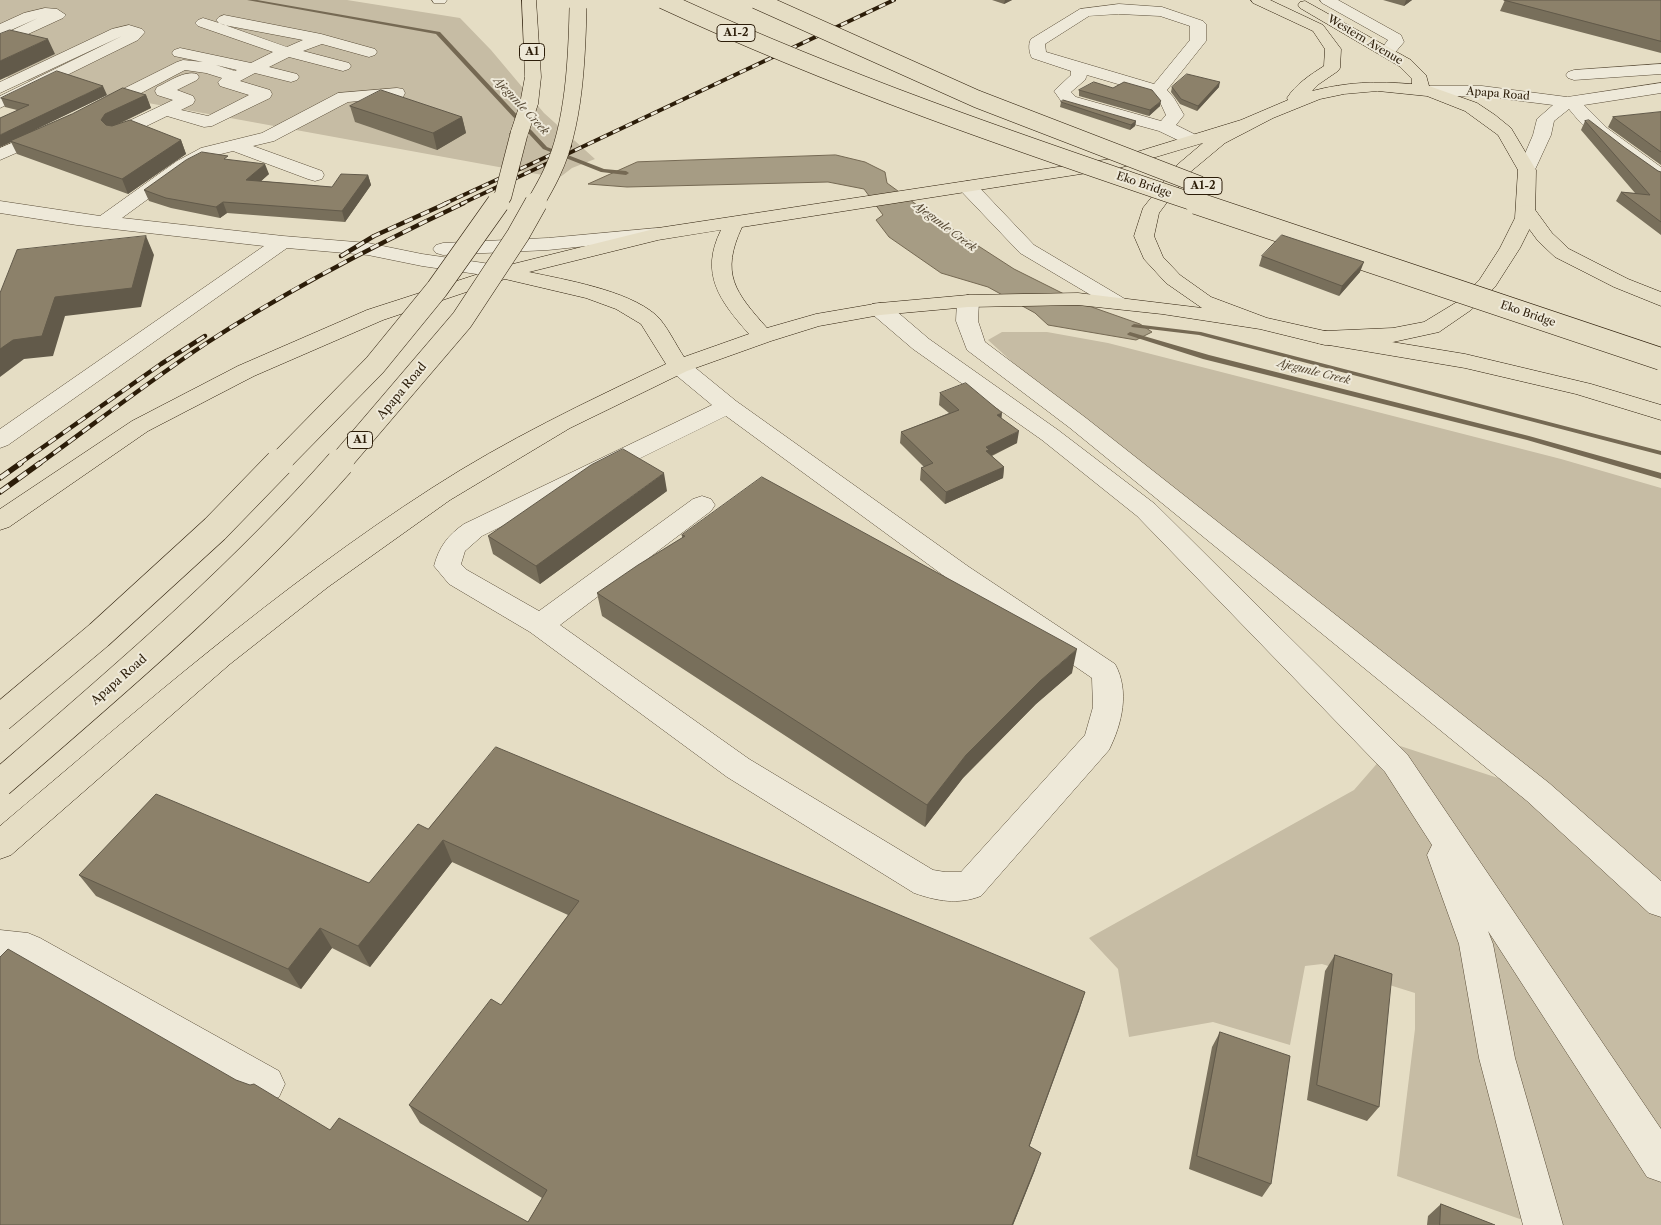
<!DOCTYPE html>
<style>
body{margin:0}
canvas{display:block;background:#e5ddc4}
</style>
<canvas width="1661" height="1225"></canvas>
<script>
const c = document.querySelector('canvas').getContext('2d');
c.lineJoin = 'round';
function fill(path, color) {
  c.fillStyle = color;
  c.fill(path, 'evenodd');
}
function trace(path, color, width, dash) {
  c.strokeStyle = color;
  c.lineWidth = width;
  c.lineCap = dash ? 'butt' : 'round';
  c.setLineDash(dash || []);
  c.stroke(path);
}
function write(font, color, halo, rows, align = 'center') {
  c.font = font + ' "Libre Caslon Text",serif';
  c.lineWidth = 4;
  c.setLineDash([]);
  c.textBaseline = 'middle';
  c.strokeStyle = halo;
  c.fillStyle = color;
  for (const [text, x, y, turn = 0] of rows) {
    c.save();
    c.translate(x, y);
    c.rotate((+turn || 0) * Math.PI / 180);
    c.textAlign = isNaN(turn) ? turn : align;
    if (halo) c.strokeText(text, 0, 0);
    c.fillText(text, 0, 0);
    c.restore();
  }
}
fill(new Path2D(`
 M0,0H347L460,18L491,50L544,113L595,159L572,168L559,178L0,76Z
 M1002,332H1047L1108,343L1561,459L1661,488V1225H1537L1397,1176L1415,1029V993L1322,964L1305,966L1290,1045L1213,1022L1129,1037L1118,969L1089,938L1354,790L1394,744L1550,795L1053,399L988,340Z`), '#c6bca4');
const water = new Path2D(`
 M836,155L865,162L885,172L887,183L932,216L1014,269L1086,305L1140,324L1152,332L1136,340L1048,325L1035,313L988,287L941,273L889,237L876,220L883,215L864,189L828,182L627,187L588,184L637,162Z`);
fill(water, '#a69c84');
trace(water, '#756953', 1);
fill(new Path2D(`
 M247,0H257L440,32L547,147L604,169L626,171L629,173L626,175L601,172L543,149L436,34Z
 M1134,324L1201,332L1661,451V455L1199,335L1132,327L1131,326Z
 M1130,332L1209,355L1529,436L1661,473V479L1527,440L1203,359L1128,335L1127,334Z`), '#756953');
const minor = new Path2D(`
 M432,0H447L445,3H434Z
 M1320,0H1338L1401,35L1404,42L1393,55H1381L1379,52L1388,40L1322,3Z
 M1119,4L1162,7L1203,21L1206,24V41L1167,90L1174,98L1184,115L1176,125L1198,136L1201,140L1198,144L1192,145L1186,144L1159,131L1064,105L1054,91L1071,75V71L1032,58C1029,53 1028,44 1031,39L1080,9ZM1119,14L1160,16L1190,26V40L1154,84L1046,52L1045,44L1089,16ZM1087,75L1152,94L1159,100L1166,115L1161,121L1076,97L1071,92L1085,80Z
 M45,8L57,9L66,15L63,18L0,47V36L38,18L0,35V24L24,13Z
 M224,15L321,34L375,49L377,52L375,55L369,57L322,44L303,51L349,63L351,66L349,69L343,71L289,57L269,67L297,74L299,77L297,80L291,82L255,73L240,81L270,90L272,94L270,98L212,126L204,127L167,116L124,137L118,138L112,137L109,133L112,129L173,100L157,95L155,91L157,87C169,82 184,70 197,74L199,77L197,80L177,90L193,96L195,100L193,104L181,110L208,116L249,95L220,86L218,82L222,78L206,73L185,70L105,112L99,113L93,112L90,108L93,104L177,62L183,60L203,62L174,56L172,53L174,50L180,48L251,63L273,52L198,26L195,23L198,20L203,18L219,23L216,20L219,17ZM219,23L224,25L303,40L287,47ZM216,65L237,70L235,71Z
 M129,25L142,29L145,32L138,40L0,108V96L122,36L0,93V82L112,29Z
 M1661,64V74L1574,80L1568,78L1566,75L1568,72L1574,70Z
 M1661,83V93L1584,105L1607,128L1661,167V181L1654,179C1625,158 1591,138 1569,109L1554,121L1551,135L1533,174L1527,176L1521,174L1518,170L1533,135L1537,119L1553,105L1482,96H1430L1424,95L1422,91L1424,87L1430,86H1482L1567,97Z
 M397,88L403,89L405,93L403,97L348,102L274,141L253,146L322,171L324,175L322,179L315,181L308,179L233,151L213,156L189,169L122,218L283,236L368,243L422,254L504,266L511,268L514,272L511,276L504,278L422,266L368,255L287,248L8,445L0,448V429L264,246L77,225L0,213V201L100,216L177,161L201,148L262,133L338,93Z
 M49,127L55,128L58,132L55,136L0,160V148Z
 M968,181L975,183L1034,245L1125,299L1129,303L1125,307L1118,309L1111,307L1020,253L961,191L959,187L961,183Z
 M657,228L664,230L667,234L664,238L548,250L443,255L436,253L433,249L436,245L443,243L548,238Z
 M968,295L975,297L979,301L978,321L985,342L1086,418L1549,783L1661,881V917L1649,913L1527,801L1070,428L967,350L956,321L957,301L961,297Z
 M880,303L888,304L929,339L1058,430L1155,504L1407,754L1661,1129V1182L1647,1177L1488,931L1493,944L1515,1058L1563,1225H1523L1479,1058L1459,944L1427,855L1432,845L1385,772L1137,516L1042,440L913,349L872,314L869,309L872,304Z
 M679,359L687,361L736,401L969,567L1115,664C1130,691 1122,724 1109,750L981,896C958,905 937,901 914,893L727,777L530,632L449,584L434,566C439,547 448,535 464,524L712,405L671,371L668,366L671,361ZM726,416L951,581L1092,678L1093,707L1085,735L961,872H945L933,870L749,759L560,625L711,511L715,505L711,499L702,496L693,499L539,611L467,570L461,564L465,551L482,536Z
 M0,930L28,933L40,938L279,1071L285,1084L279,1097L266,1102L253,1097L23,964L0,962Z`);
const major = new Path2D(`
 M1251,0H1270L1323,25L1341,49L1340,68L1338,71L1319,84L1312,91C1347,82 1376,81 1412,84V79L1399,66L1300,8L1298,5L1300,2L1305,1L1411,60L1426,75L1429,86L1477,103L1495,115L1511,128L1536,170L1535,218L1520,248L1495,287L1471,310L1439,332L1393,342L1325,345L1260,329L1162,314L1078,305L968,307L880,315L819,326L771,341L687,371L570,428L450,500L328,587L230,664L11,855L0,859V826C140,708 278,587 432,488C506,440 586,402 666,364L641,324L616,309L586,298L505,279L383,320L254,376L148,431L9,527L0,530V509L132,421L238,366L367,310L497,268L658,228L1117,158L1241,120L1288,100L1287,98C1296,84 1310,75 1324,66L1325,49L1313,31L1253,3ZM1378,91L1427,96L1465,111L1498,135L1518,170L1515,218L1500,248L1480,279L1457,302L1424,322L1393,328L1325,331L1267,318L1211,297L1180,275L1163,257L1154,236L1159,213L1189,173L1225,143L1273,118L1320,99L1344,94ZM1203,143L1177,165L1143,208L1134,236L1144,259L1166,283L1202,308L1078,293L968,295L880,303L816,314L767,328C735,292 720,274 742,227L1119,168ZM721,230C699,274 720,301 749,334L684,357C676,345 666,324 656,315C627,290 566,280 529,272L658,240Z`);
const highway = new Path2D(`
 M522,0H536L541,77L538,104L528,134L525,138L519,139L513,138L510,134L520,104L525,77Z
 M1526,205L1533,207L1552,233L1569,249L1628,279L1661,292V306L1614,287L1555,257L1538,241L1516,211L1519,207Z
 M1325,331L1465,354L1591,384L1661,405V420L1576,394L1465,368L1317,343L1314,338L1317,333Z`);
trace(minor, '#5a4d38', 1);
trace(major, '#2c1d09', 1);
trace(highway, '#2c1d09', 1);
fill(minor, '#eee9d9');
fill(major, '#e5ddc4');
fill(highway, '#e5ddc4');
const railFar2 = new Path2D(`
 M444,204L570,146
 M461,204L894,0`);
const railFar1 = new Path2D(`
 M341,256L374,236L447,203
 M19,464L161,364L205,336
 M39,464C94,424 148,382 205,344C287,290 375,245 464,203`);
const rail = new Path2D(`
 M0,478L21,463
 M0,492L40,463`);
trace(railFar2, '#2c1d09', 4);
trace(railFar1, '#2c1d09', 4.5);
trace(rail, '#2c1d09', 5.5);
trace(railFar2, '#eee9d9', 2.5, [7]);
trace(railFar1, '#eee9d9', 3, [9]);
trace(rail, '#eee9d9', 4, [11]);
const highwayBridgeFar2 = new Path2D(`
 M663,0C837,81 1018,143 1199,204
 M756,0L977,99L1200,185
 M497,204L503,196L519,134
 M535,204C541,193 548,182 553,170C574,125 577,58 578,8`);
const highwayBridgeFar1 = new Path2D(`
 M1196,203L1661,359
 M278,464L375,365L437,289L498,203
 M339,464L462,320L518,235L536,203`);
const highwayBridge = new Path2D(`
 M0,718L99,635L215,529L279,463
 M0,783C118,681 237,580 340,463`);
trace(highwayBridgeFar2, '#2c1d09', 18, []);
trace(highwayBridgeFar1, '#2c1d09', 23, []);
trace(highwayBridge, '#2c1d09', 29, []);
trace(highwayBridgeFar2, '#e5ddc4', 17);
trace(highwayBridgeFar1, '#e5ddc4', 22);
trace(highwayBridge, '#e5ddc4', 28);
fill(new Path2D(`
 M992,0H1012L1004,4Z
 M1383,0H1412L1404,6Z
 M1505,0H1661V53L1500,11Z
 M1172,87H1219L1197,111L1180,104L1171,92Z
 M1079,90L1160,106L1149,116L1079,96Z
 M107,95L34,130L146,95L151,108L119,124L181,140L186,154L128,194L17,154L11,142L0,147L17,110L5,107L1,98Z
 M1061,102L1136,121L1135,126L1130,130L1060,107Z
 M350,106L462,117L466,133L437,150L355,122Z
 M1661,112V165L1608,127L1613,117Z
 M1585,121L1658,171L1661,172V235L1616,201L1621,192L1635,193L1581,130Z
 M229,160L269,174L261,181L332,187L368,175L371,185L345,222L227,213L220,218L171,208L149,201L144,190Z
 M1262,256L1360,272L1339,296L1259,266Z
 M940,393L1001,418L1017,443L992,456L1004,467L1003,478L945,504L920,480L921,468L924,467L900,443L901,432L949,413L939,405Z
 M667,491L540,584L493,554L488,536Z
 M682,535L1072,673L1036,704L963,778L925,827L602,616L597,593L682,538Z
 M428,829L1085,992L1029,1147L1035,1170L1013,1225H0L236,1080L330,1130L528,1222L542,1198L420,1123L409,1105L501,1005L568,915L452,862L370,967L332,948L301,989L96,896L79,875L369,883Z
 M1335,955L1379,1107L1367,1121L1307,1100L1325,971Z
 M1220,1032L1271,1184L1262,1197L1189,1169L1212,1047Z
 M1441,1204L1495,1225H1427L1428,1216Z`), '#786f5b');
fill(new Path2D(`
 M1005,0H1012L1004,4Z
 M1406,0H1412L1404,6Z
 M48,39L55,54L0,80V61Z
 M1220,82L1219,87L1197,111L1198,106Z
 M103,86L107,95L12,141H10L11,142L0,147V135Z
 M146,95L151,108L111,127L108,134L101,120L105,114Z
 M1161,101L1160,106L1149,116L1150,110Z
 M462,117L466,133L437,150L433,133Z
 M1136,121L1135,126L1130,130L1131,125Z
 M181,140L186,154L128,194L122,179Z
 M265,164L269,174L250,191L246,180Z
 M368,175L371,185L345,222L342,211Z
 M223,202L227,213L220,218L216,207Z
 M146,236L154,255L141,307L65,316L53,356L24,359L0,377V349L55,297Z
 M1364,262L1360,272L1339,296L1342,286Z
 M1002,413L1001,424L997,415Z
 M1019,431L1017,443L988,457L986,447Z
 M1004,467L1003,478L945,504L946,492Z
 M664,473L667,491L540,584L536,566Z
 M1077,649L1072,673L1036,704L963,778L925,827L927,805L966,755L1040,681Z
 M443,840L452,862L370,967L358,946Z
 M320,928L332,948L301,989L288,969Z
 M1085,992L1079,1011L1023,1164L1029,1146Z
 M1041,1153L1035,1170L1013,1225H1012Z`), '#625a4a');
const building = new Path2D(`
 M1504,0H1661V41Z
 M10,30L48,39L0,61V34Z
 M57,71L103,86L0,135V118L29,105L1,98Z
 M1187,74L1220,82L1198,106L1181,99L1172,87Z
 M1094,82L1113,88L1124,82L1152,90L1161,101L1150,110L1079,90Z
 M123,88L146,95L105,114L101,120L106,125L112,126L130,120L181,140L122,179L10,141L72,114Z
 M381,90L462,117L433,133L350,106Z
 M1063,100L1136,121L1131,125L1061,102Z
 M1661,112V152L1613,117Z
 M1589,120L1624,147L1658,171L1661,172V222L1621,192L1650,195L1585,121Z
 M202,152L228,156L224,159L265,164L246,180L332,187L341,174L368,175L342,211L223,202L216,207L166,198L144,190L186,160Z
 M1282,235L1364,262L1342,286L1262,256Z
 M146,236L132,288L55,297L42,336L13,340L0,349V293L17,250Z
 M966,383L1002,413L997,415L1019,431L986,447L989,450L986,451L1004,467L946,492L921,468L933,463L901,432L959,410L940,393Z
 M623,449L664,473L536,566L488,536L591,465Z
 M762,477L1077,649L1040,681L966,755L927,805L597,593L638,565L685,536L682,535Z
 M496,747L1085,992L1029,1146L1041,1153L1012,1225H0V957L8,949L236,1080L250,1085L254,1084L330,1130L339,1118L528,1222L547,1190L409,1105L491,999L501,1005L579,901L443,840L358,946L320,928L288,969L79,875L156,794L369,883L418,824L428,829Z
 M1335,955L1392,974L1379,1107L1317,1085Z
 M1220,1032L1290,1056L1271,1184L1197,1156Z
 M1441,1204L1495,1225H1440Z`);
fill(building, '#8c816a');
trace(building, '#625a4a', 1);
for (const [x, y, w] of [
 [736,33,38],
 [532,52,25],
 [1203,186,38],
 [360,440,25]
]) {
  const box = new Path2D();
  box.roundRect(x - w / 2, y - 8.5, w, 17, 4);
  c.fillStyle = '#eee9d9';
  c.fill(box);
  trace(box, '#2c1d09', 1);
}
write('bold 11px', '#2c1d09', null, [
 ["A1-2",736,33],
 ["A1",532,52],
 ["A1-2",1203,186],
 ["A1",360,440]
]);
write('11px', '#2c1d09', '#eee9d9', [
 ["Western Avenue",1365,40,31],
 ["Apapa Road",1498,94,5],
 ["Eko Bridge",1144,185,19],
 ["Eko Bridge",1528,314,19]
]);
write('italic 11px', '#574934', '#eee9d9', [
 ["Ajegunle Creek",521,106,47],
 ["Ajegunle Creek",945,227,37],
 ["Ajegunle Creek",1314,372,14]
]);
write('12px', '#2c1d09', '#eee9d9', [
 ["Apapa Road",402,391,-50],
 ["Apapa Road",119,680,-41]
]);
</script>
